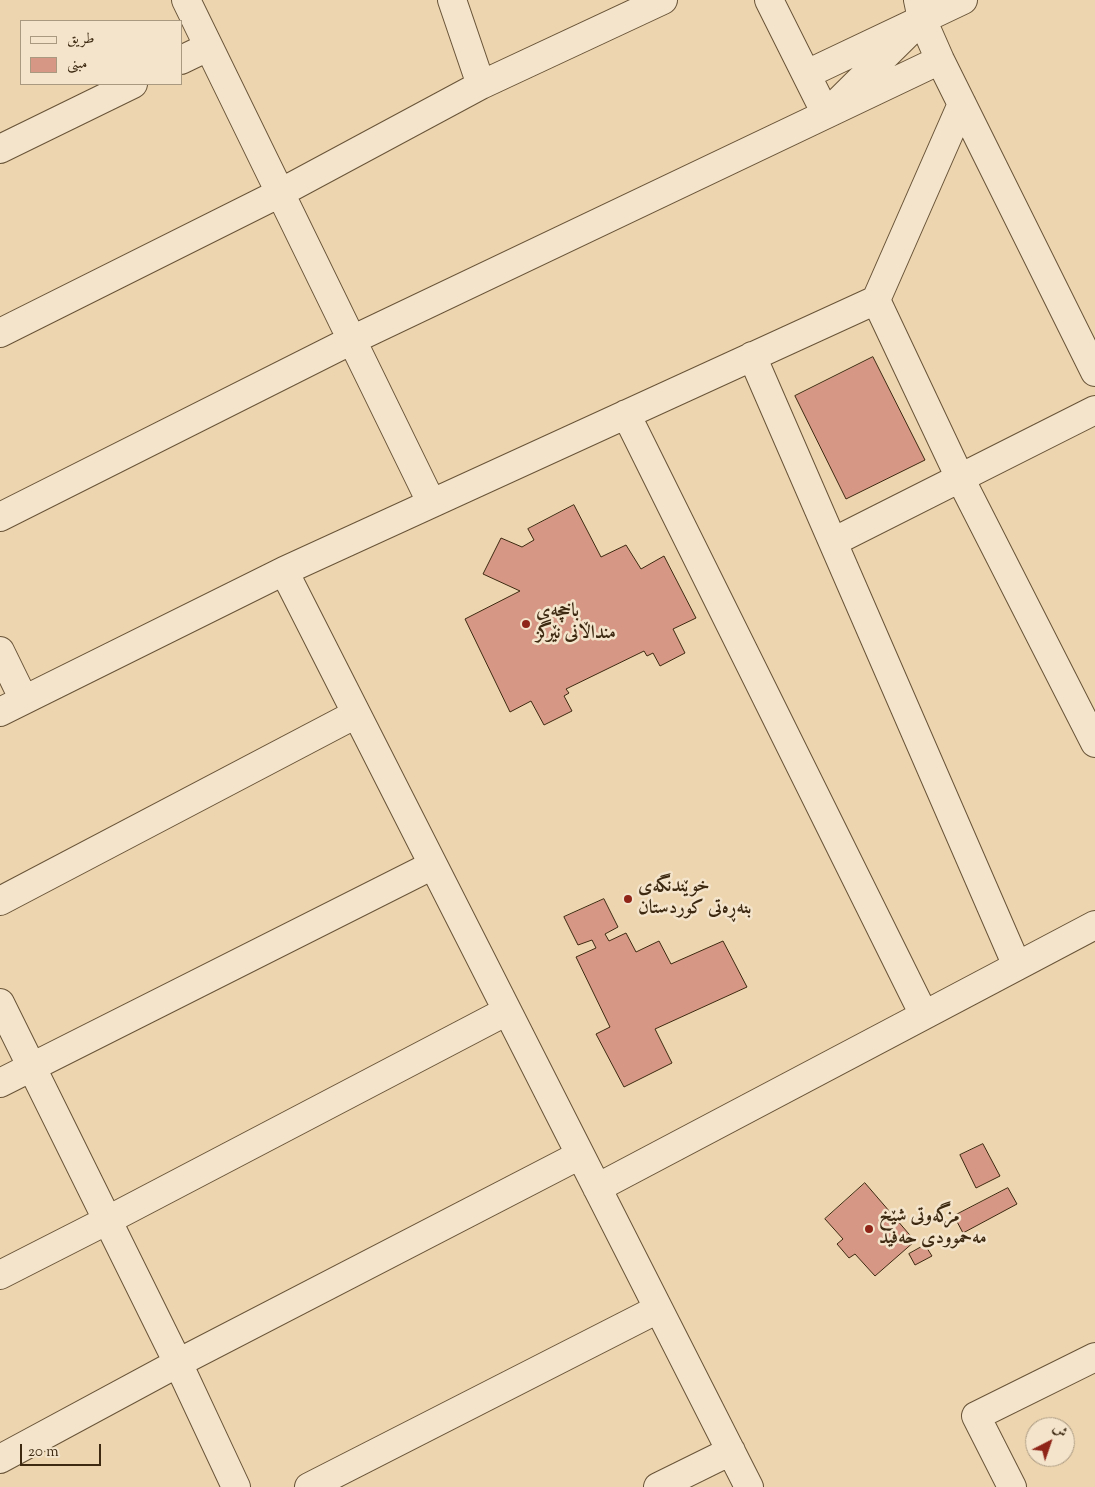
<!DOCTYPE html>
<meta charset="utf-8">
<style>
body{margin:0}
#map{position:relative;width:1095px;height:1487px;overflow:hidden;background:#edd5af;font-family:"Sorts Mill Goudy",Amiri,serif}
canvas{display:block}
.legend{position:absolute;left:20px;top:20px;width:162px;height:65px;box-sizing:border-box;background:#f3e4cb;border:1px solid #aa9981;margin:0;padding:6px 9px;list-style:none;font-size:15px;color:#3d2911}
.legend li{display:flex;align-items:center;gap:10px;height:25px}
.legend b{width:25px;border:1px solid #aa9981}
.north{position:absolute;left:1025px;top:1417px;width:50px;height:50px;box-sizing:border-box;background:#f3e4cb;border:1px solid #aa9981;border-radius:50%;rotate:41deg;font-size:14px;font-weight:700;line-height:20px;text-align:center;color:#3d2911}
.north::after{content:'';display:block;margin:auto;width:18px;height:22px;background:#8f2418;clip-path:polygon(50% 0,100% 100%,50% 72%,0 100%)}
.scale{position:absolute;left:20px;top:1444px;width:81px;height:22px;box-sizing:border-box;border:2px solid #3d2911;border-top:0;padding-left:6px;font-size:15px;line-height:18px;white-space:nowrap;color:#3d2911;-webkit-text-stroke:4px #f3e4cb;paint-order:stroke}
</style>
<div id="map">
<canvas width="1095" height="1487"></canvas>
<ul class="legend">
<li><b style="height:6px;background:#f3e4cb"></b>طريق</li>
<li><b style="height:14px;background:#d69884"></b>مبنى</li>
</ul>
<div class="north">ش</div>
<div class="scale">20 m</div>
</div>
<script>
const c = document.querySelector('canvas').getContext('2d');
c.lineJoin = 'round';
function fill(path, color) {
  c.fillStyle = color;
  c.fill(path, 'evenodd');
}
function trace(path, color, width, dash) {
  c.strokeStyle = color;
  c.lineWidth = width;
  c.lineCap = dash ? 'butt' : 'round';
  c.setLineDash(dash || []);
  c.stroke(path);
}
function write(font, color, halo, rows, align = 'center') {
  c.font = font + ' "Sorts Mill Goudy",Amiri,serif';
  c.lineWidth = 5;
  c.setLineDash([]);
  c.textBaseline = 'middle';
  c.strokeStyle = halo;
  c.fillStyle = color;
  for (const [text, x, y, turn = 0] of rows) {
    c.save();
    c.translate(x, y);
    c.rotate((+turn || 0) * Math.PI / 180);
    c.textAlign = isNaN(turn) ? turn : align;
    if (halo) c.strokeText(text, 0, 0);
    c.fillText(text, 0, 0);
    c.restore();
  }
}
const building = new Path2D(`
 M873,357L925,460L846,499L795,396Z
 M574,505L601,557L626,545L641,569L664,556L696,618L673,629L685,653L660,666L653,653L647,656L644,651L566,689L569,693L564,696L572,711L544,725L531,701L510,712L465,619L520,591L483,574L501,538L522,547L534,540L528,529Z
 M604,899L618,927L605,934L609,941L626,933L636,952L659,941L671,964L723,941L747,987L655,1029L672,1063L624,1087L596,1034L610,1027L576,957L596,948L592,940L578,945L564,917Z
 M983,1144L1000,1176L976,1188L960,1155Z
 M865,1183L915,1241L875,1276L855,1254L849,1258L837,1244L843,1239L825,1219Z
 M1008,1188L1017,1204L963,1233L954,1216Z
 M925,1245L932,1256L915,1265L909,1254Z`);
fill(building, '#d69884');
trace(building, '#3d2911', 1);
const minor = new Path2D(`
 M186,0L431,502
 M452,0L481,85
 M769,0L826,114L922,19
 M918,0L922,19L940,60L1095,372
 M181,60L208,47
 M807,74L963,0
 M0,149L133,84
 M876,300L960,478L1095,743
 M0,333L280,193L481,85L663,0
 M752,356L1017,966
 M626,414L924,1015
 M0,517L352,340L940,60
 M833,542L1095,410
 M284,571L749,1487
 M0,651L24,700
 M0,712L284,571L876,300L962,104
 M0,901L356,714
 M0,1003L178,1363L236,1487
 M0,1083L433,865
 M597,1188L1095,925
 M0,1275L108,1220L507,1011
 M0,1459L178,1363L580,1155
 M309,1487L658,1309
 M658,1487L731,1451
 M1012,1487L976,1416L1095,1357`);
trace(minor, '#695438', 30);
trace(minor, '#f3e4cb', 28);
for (const [x, y, r, color] of [
 [526,624,5,"#8f2418"],
 [628,899,5,"#8f2418"],
 [869,1229,5,"#8f2418"]
]) {
  const dot = new Path2D();
  dot.arc(x, y, r, 0, 2 * Math.PI);
  c.fillStyle = color;
  c.fill(dot);
  trace(dot, '#f3e4cb', 2);
}
write('bold 19px', '#3d2911', '#f3e4cb', [
 ["باخچەی",536,613],
 ["منداڵانی نێرگز",536,635],
 ["خوێندنگەی",638,888],
 ["بنەڕەتی کوردستان",638,910],
 ["مزگەوتی شێخ",879,1218],
 ["مەحموودی حەفید",879,1240]
], 'left');
</script>
